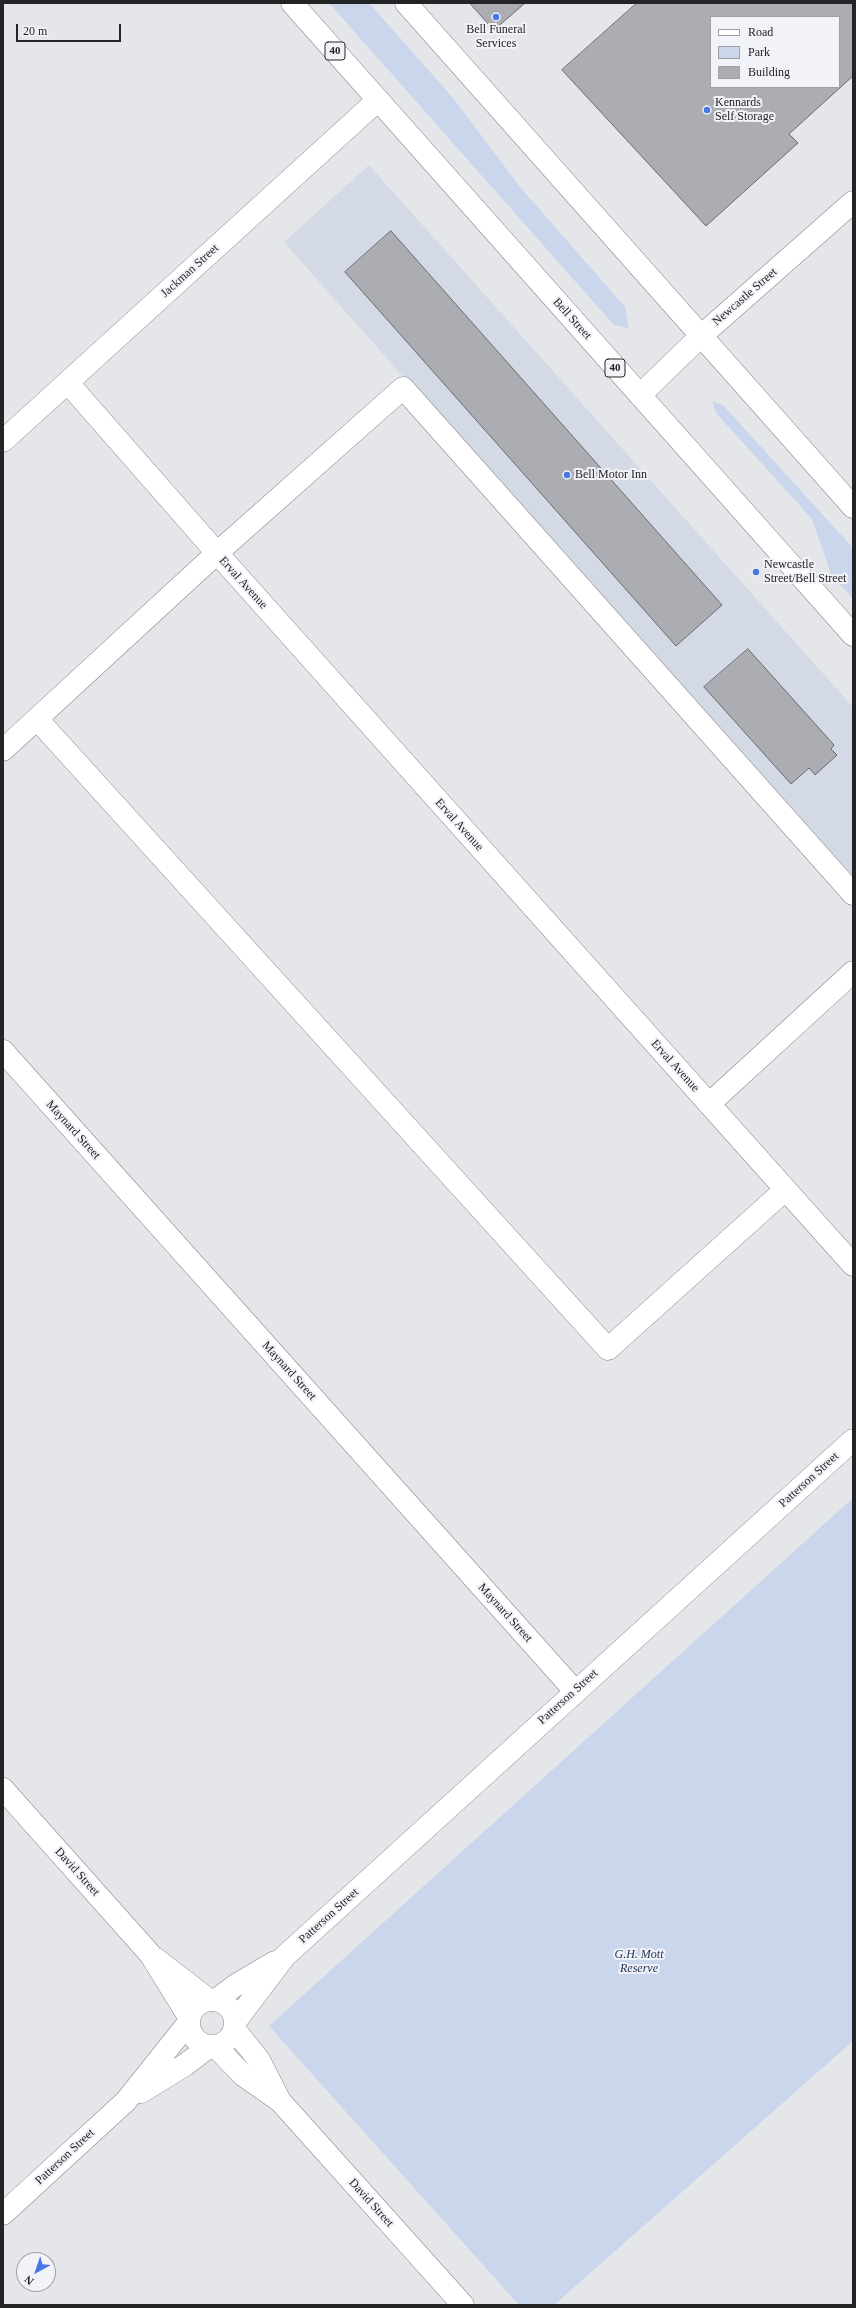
<!DOCTYPE html>
<style>
body{margin:0}
#map{position:relative;width:856px;height:2308px;overflow:hidden;background:#e4e6ea;font-family:"Times New Roman",serif}
canvas{display:block}
.frame{position:absolute;inset:0;border:4px solid #232426;pointer-events:none}
.legend{position:absolute;left:710px;top:16px;width:130px;height:72px;box-sizing:border-box;background:#f1f3f8;border:1px solid #9fa0a4;margin:0;padding:5px 7px;list-style:none;font-size:12px;color:#232426}
.legend li{display:flex;align-items:center;gap:8px;height:20px}
.legend b{width:20px;border:1px solid #9fa0a4}
.north{position:absolute;left:16px;top:2252px;width:40px;height:40px;box-sizing:border-box;background:#f1f3f8;border:1px solid #9fa0a4;border-radius:50%;rotate:220deg;font-size:11px;font-weight:700;line-height:16px;text-align:center;color:#232426}
.north::after{content:'';display:block;margin:auto;width:14px;height:18px;background:#4876e8;clip-path:polygon(50% 0,100% 100%,50% 72%,0 100%)}
.scale{position:absolute;left:16px;top:24px;width:105px;height:18px;box-sizing:border-box;border:2px solid #232426;border-top:0;padding-left:5px;font-size:12px;line-height:14px;white-space:nowrap;color:#232426;-webkit-text-stroke:3px #f1f3f8;paint-order:stroke}
</style>
<div id="map">
<canvas width="856" height="2308"></canvas>
<div class="frame"></div>
<ul class="legend">
<li><b style="height:5px;background:#fff"></b>Road</li>
<li><b style="height:11px;background:#cad6ec"></b>Park</li>
<li><b style="height:11px;background:#abadb2"></b>Building</li>
</ul>
<div class="north">N</div>
<div class="scale">20 m</div>
</div>
<script>
const c = document.querySelector('canvas').getContext('2d');
c.lineJoin = 'round';
function fill(path, color) {
  c.fillStyle = color;
  c.fill(path, 'evenodd');
}
function trace(path, color, width, dash) {
  c.strokeStyle = color;
  c.lineWidth = width;
  c.lineCap = dash ? 'butt' : 'round';
  c.setLineDash(dash || []);
  c.stroke(path);
}
function write(font, color, halo, rows, align = 'center') {
  c.font = font + ' "Times New Roman",serif';
  c.lineWidth = 4;
  c.setLineDash([]);
  c.textBaseline = 'middle';
  c.strokeStyle = halo;
  c.fillStyle = color;
  for (const [text, x, y, turn = 0] of rows) {
    c.save();
    c.translate(x, y);
    c.rotate((+turn || 0) * Math.PI / 180);
    c.textAlign = isNaN(turn) ? turn : align;
    if (halo) c.strokeText(text, 0, 0);
    c.fillText(text, 0, 0);
    c.restore();
  }
}
fill(new Path2D(`
 M369,165L853,707V886L284,242Z`), '#d4dae5');
fill(new Path2D(`
 M329,3H369L453,98L520,187L625,307L629,329L613,324Z
 M712,401L723,405L853,548V599L831,574L812,519L716,413Z
 M853,1498V2041L554,2305H519L269,2026Z`), '#cad6ec');
const building = new Path2D(`
 M470,3H525L494,30Z
 M637,3H853V76L789,134L798,143L706,226L562,70ZM711,17H839V87H711Z
 M391,231L722,605L676,646L345,272Z
 M748,649L834,745L831,749L837,755L815,775L809,768L791,784L704,687Z`);
fill(building, '#abadb2');
trace(building, '#696b6f', 1);
const minor = new Path2D(`
 M68,383L217,553L853,1265
 M640,395L701,336L853,202
 M3,441L378,100
 M37,719L608,1349L785,1190
 M3,750L217,553L403,388L853,894
 M3,1051L575,1691
 M709,1104L853,972
 M3,1789L150,1954L189,2017
 M156,1959L209,2000
 M189 2023a23 23 0 1 1 46 0a23 23 0 1 1-46 0Z
 M216,2000L236,1985L275,1962
 M235,2022L285,1956L853,1440
 M234,2029L259,2060L279,2099
 M215,2046L243,2075L280,2101L463,2305
 M141,2092L185,2065L210,2046
 M3,2214L126,2101L189,2022`);
const highway = new Path2D(`
 M292,3L853,635
 M406,3L853,507`);
trace(minor, '#86888c', 23);
trace(highway, '#86888c', 23);
trace(minor, '#fff', 22);
trace(highway, '#fff', 22);
for (const [x, y, r, color] of [
 [496,17,4,"#4876e8"],
 [707,110,4,"#4876e8"],
 [567,475,4,"#4876e8"],
 [756,572,4,"#4876e8"]
]) {
  const dot = new Path2D();
  dot.arc(x, y, r, 0, 2 * Math.PI);
  c.fillStyle = color;
  c.fill(dot);
  trace(dot, '#f1f3f8', 1.5);
}
for (const [x, y, w] of [
 [335,51,20],
 [615,368,20]
]) {
  const box = new Path2D();
  box.roundRect(x - w / 2, y - 9, w, 18, 3);
  c.fillStyle = '#f1f3f8';
  c.fill(box);
  trace(box, '#232426', 1);
}
write('bold 11px', '#232426', null, [
 ["40",335,51],
 ["40",615,368]
]);
write('12px', '#232426', '#f1f3f8', [
 ["Bell Funeral",496,30,"center"],
 ["Services",496,44,"center"],
 ["Kennards",715,103],
 ["Self Storage",715,117],
 ["Bell Motor Inn",575,475],
 ["Newcastle",764,565],
 ["Street/Bell Street",764,579]
], 'left');
write('12px', '#232426', '#f1f3f8', [
 ["Jackman Street",190,271,-42],
 ["Newcastle Street",745,297,-41],
 ["Bell Street",572,319,48],
 ["Erval Avenue",243,583,48],
 ["Erval Avenue",459,825,48],
 ["Erval Avenue",675,1066,48],
 ["Maynard Street",73,1130,48],
 ["Maynard Street",289,1371,48],
 ["Patterson Street",809,1480,-42],
 ["Maynard Street",505,1613,48],
 ["Patterson Street",568,1697,-42],
 ["David Street",77,1872,48],
 ["Patterson Street",329,1916,-42],
 ["Patterson Street",65,2157,-43],
 ["David Street",371,2203,48]
]);
write('italic 12px', '#1d2e54', '#f1f3f8', [
 ["G.H. Mott",639,1955],
 ["Reserve",639,1969]
]);
</script>
